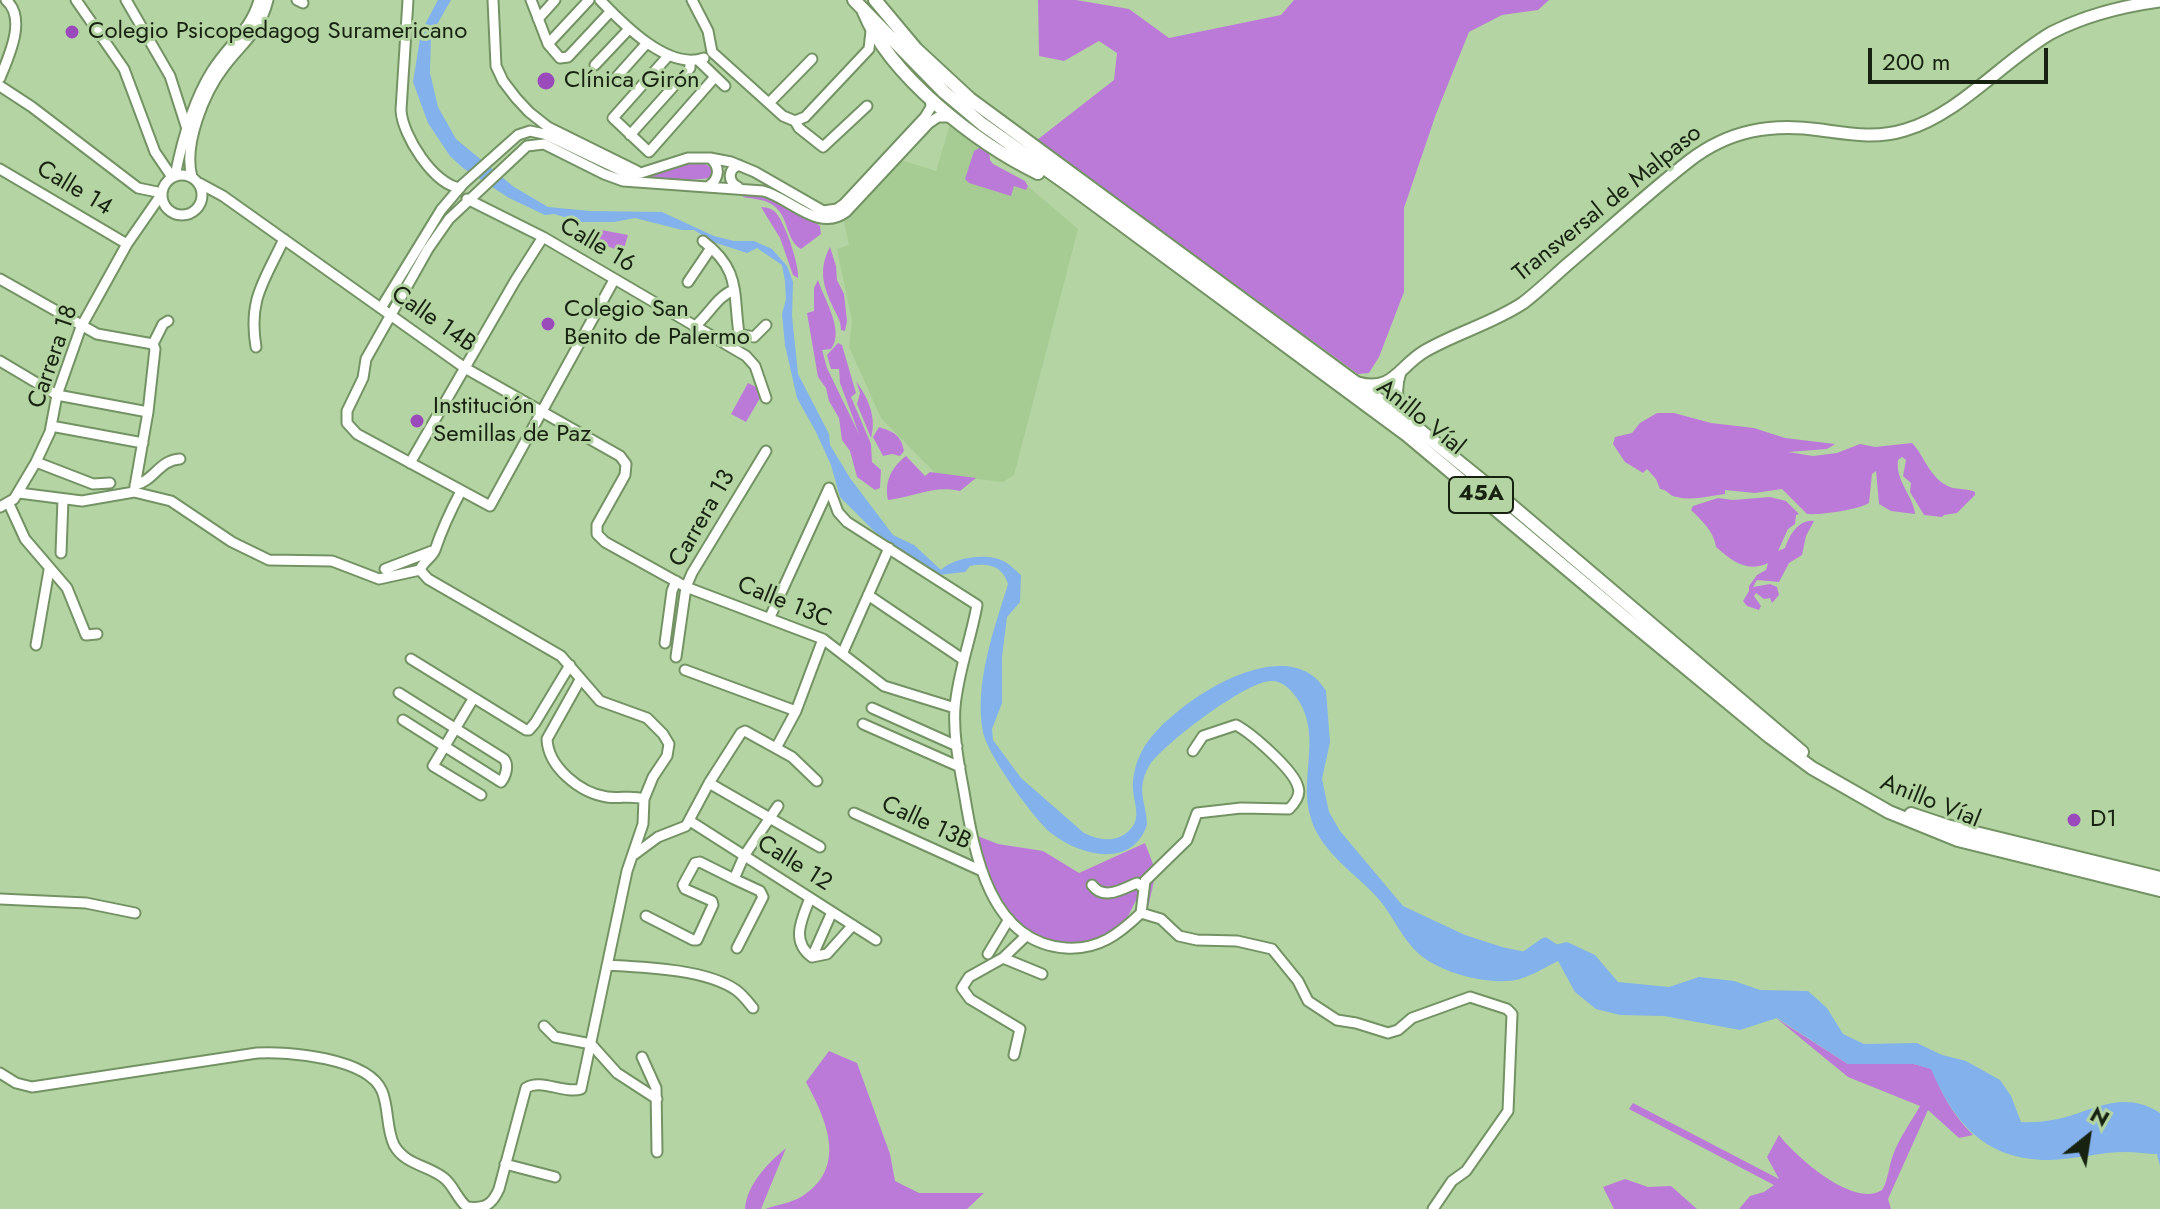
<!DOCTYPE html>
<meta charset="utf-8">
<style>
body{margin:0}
#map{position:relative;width:2160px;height:1209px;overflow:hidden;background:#b4d5a3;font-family:Jost,sans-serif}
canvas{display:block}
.north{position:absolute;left:2048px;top:1097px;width:80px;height:80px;-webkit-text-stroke:6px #b4d5a3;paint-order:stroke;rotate:30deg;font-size:22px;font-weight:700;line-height:32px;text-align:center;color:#172310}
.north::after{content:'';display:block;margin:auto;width:28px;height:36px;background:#172310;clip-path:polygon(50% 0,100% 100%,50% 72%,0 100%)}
.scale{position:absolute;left:1868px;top:48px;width:180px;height:36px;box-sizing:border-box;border:4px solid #172310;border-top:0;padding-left:10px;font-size:24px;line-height:28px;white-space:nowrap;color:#172310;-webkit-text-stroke:6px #b4d5a3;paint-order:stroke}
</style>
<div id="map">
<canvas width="2160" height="1209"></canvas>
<div class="north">N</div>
<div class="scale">200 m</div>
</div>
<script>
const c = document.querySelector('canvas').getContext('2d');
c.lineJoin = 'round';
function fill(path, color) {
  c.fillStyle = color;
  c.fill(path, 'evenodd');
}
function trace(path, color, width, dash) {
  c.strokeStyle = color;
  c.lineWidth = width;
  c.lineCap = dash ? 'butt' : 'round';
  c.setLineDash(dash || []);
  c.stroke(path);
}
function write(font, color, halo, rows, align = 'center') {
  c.font = font + ' Jost,sans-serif';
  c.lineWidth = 6;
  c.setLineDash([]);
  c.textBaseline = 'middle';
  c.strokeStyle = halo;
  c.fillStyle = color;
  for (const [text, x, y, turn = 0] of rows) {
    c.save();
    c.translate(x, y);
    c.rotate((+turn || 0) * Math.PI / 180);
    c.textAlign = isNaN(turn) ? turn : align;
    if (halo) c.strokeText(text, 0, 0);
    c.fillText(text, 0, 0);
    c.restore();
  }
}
fill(new Path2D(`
 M951,121L984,145L985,161L1023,182L1078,229L1014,475L1003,482L936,474L881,418L849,347L852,321L837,249L849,245L844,222L901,160L936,171Z`), '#a6cb93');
fill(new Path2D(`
 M1038,0H1076L1129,9L1169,38L1281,15L1294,0H1549L1538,10L1502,15L1469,32L1436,114L1404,208V292L1379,357L1369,373L1358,374L1037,140L1114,80L1117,53L1099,41L1064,61L1039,56Z
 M983,146L989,149L990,160L993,164L1025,181L1028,186L1026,190L1014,186L1011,196L969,183L965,179L974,151Z
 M700,161L714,169L712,178L689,180L648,178L679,165Z
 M744,193C771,198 798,208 820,226L821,234L801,249C786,241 789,217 774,206C766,199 753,199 743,197Z
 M761,207C766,207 770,208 774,211C784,218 800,267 798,278L793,275L780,238Z
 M596,229L628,235L623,252L593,241Z
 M830,247L836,266L837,280L844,294L847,321L845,331L841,330C841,320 836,314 832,305C822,283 819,268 830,247Z
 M818,280C824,299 845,331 831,349L822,350L827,368L859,434L840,383L839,369H831L827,355L838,343L842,345L856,393L851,397L871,444L872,462L881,470L880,488L875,490L857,477L850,451L842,440L839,418L829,401L826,388L818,377L807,313L814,311V288Z
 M856,381C868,398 877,417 871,438L857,404L860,393Z
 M748,383L764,391L746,422L731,414Z
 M1657,413H1674L1711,423L1754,428L1785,438L1835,444L1827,449L1788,452L1813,456L1837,453L1860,444L1875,447L1912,443C1926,458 1929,478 1950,487C1958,490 1967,488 1975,492V495L1957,513L1944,515L1942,517L1924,515L1910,492L1911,483L1903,476L1906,460L1902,457L1898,460C1895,481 1914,497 1915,514L1891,511L1879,504L1876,471L1872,474L1869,503C1857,510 1821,515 1807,514L1782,489L1755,493L1725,490V494C1709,496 1693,501 1677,497C1668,496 1669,490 1660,489L1656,479L1647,469L1643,473L1625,462L1613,444L1615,437L1632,433L1640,423Z
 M879,427C893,432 901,434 904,451L900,456L892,454L883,456L873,437Z
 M906,456L925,476L930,472L976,478L960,491C935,485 914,497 888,500C884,481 892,467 906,456Z
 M1770,497L1786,501L1799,514L1796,515L1795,524L1788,529L1778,551L1785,548C1790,534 1799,519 1814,521L1806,536L1802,555L1789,563L1779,582L1757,580L1753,587L1770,584L1777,587L1779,595L1772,603L1770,598L1764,599L1756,593L1754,596L1761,606L1759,610L1747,606L1743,601L1749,591V586L1757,575L1766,570L1768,563C1747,573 1732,561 1716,547C1714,531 1701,520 1691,510L1693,506L1718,498L1733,500Z
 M975,835L998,844L1043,851L1079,873L1145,843L1156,872L1147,912L1138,897C1133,905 1129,916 1123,924C1120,928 1113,931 1108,934C1072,956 1030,941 1005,909C989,888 983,859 975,835Z
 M1776,1018L1848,1064H1914L1932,1069C1942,1095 1953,1115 1973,1135L1959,1138L1928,1110L1888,1199L1891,1209H1739L1750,1196L1764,1192L1774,1185L1629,1109L1633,1103L1779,1179L1767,1157L1779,1135C1795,1156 1854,1209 1882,1190C1888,1181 1889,1165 1893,1155C1899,1138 1911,1122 1920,1106L1848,1077Z
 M829,1051L857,1063L890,1154L895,1181L919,1193H984L967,1209H765C776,1205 791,1203 801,1197C848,1168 827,1121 806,1082Z
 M786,1148L761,1209H745C747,1184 768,1163 786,1148Z
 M1625,1179L1648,1187L1671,1186L1697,1209H1614L1603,1187Z`), '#bc7ad8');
fill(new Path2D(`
 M438,0H451L431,35L430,73L438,107L456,139L514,187L548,207L590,211L662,212L714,236L734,241H754L772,249L787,266L793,282L792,316L798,374L829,434L830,445L850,478L893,535L914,545L941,570C953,557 990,552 1005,562C1011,565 1016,571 1021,575L1020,602L1007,617L1002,657V703L992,729L993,740L1021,778L1084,833C1100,841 1120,844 1133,826C1140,816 1134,802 1133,790C1132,777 1136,761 1143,749C1168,705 1288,625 1326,691L1330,742L1322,779L1329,812L1340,831L1403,906L1465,935L1502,947L1526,952L1567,942L1595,955L1618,982L1669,987L1699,977L1734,981L1760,990L1808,991L1827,1008L1843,1034L1864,1044L1917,1043L1942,1055L1966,1061L2000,1080L2011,1096L2021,1122C2039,1123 2058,1120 2076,1114C2105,1103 2132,1094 2160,1113V1166L2157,1154C2147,1154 2136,1152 2126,1152C2101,1152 2076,1159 2051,1160C1987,1161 1955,1125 1931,1069L1914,1064H1848L1777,1018L1740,1030L1664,1016L1620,1015L1596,1009L1575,992L1558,961C1546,967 1533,975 1520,979C1490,987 1433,972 1413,948C1398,931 1390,910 1374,894C1351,870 1318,849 1310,815C1299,773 1325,729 1292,692C1287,686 1280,681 1272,681C1247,680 1162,745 1149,766C1135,791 1147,803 1147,825C1132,869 1080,856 1051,833C1033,818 987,754 983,732C974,683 994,630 1008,584C1002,565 987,563 970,566L965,572L938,575L875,532L840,497L831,465L816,432L797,398L785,345L782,314L786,299L785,281L782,265L757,248L747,253L713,242L694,230H682L635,218L614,222H581L554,214L545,215L509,198L463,168L450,156L428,123L413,82L421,32Z`), '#82b1ec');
trace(new Path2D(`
 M1525,957L1545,943L1560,953`), '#82b1ec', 11);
const minor = new Path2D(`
 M76,0L124,69L155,152L172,177
 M126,0L170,76L187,129
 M297,0L303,3
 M408,0L401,110C402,135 434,185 460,188
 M493,0L496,66L503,81L516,98L529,112L548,127L637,171
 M531,0L548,44
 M589,0L548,44L560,58L568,57L611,11
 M600,0C622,23 668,71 704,58
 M692,0L708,31L712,52L783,116L795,121
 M538,19L555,0
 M669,55L613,118L649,152L715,77
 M698,60L725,86
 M595,65L629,29
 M0,78C9,56 27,18 6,0
 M613,81L647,43
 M0,86L32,107L138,188L162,193
 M769,103L812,59
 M795,121L805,117L869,49L871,31
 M795,121L799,128L823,147L867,106
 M630,135L690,68V61
 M0,169L127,244
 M162 195a20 20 0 1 1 40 0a20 20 0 1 1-40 0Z
 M175,176C182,141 193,101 212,71C228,45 251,30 259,0
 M192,177C183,145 204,93 224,67C243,42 260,32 268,0
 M199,183L223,196L465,368L620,456L626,464L625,475L597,525V534L605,542L686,587L823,639L884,686L955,708
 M709,186C720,178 720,166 710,158
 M738,187C727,181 728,169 739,165
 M467,199L543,237L746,356L755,366L766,398
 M703,241C741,270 733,292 739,334L754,337L766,325
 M0,279L97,334L153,344
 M614,280L490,506L357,434L347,423V411L363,378L366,359L428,249L449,219L527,146L544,144L604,174L623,181L763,191C791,198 818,233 846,212L929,123L938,117H951
 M688,282L711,248
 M381,308L441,210L463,184L518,135L530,131L544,134L626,173H641L688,158H710L731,162L755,172L823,211L837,209L844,204L925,117L931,107L930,97
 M694,327C709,315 717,296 734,290
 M256,347C248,299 264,282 284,239
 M0,361L57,395L148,412
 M51,426L143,443
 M36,462L93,484L110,483
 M410,463L515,281L543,237
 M135,485C154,481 159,460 180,459
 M829,488L838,512L847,522L977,605C971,639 958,672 955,707C953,735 959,765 964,792C974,853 990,943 1066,948C1099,950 1119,934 1141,913L1145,881L1187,840L1197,813L1241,808L1289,809C1295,803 1301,795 1298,787C1294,770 1251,733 1236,725L1203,736L1193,751
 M134,492L148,412L155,349L153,344L163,324L168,321
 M19,493L82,501L134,492L171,501L232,542L269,560L332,561L379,579L420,570
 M9,504L25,539L67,588L86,635L97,634
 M0,507L14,499L36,462L50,432L57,395L81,327L127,244L161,195
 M61,553L63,499
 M385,569L432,551
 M420,570C423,561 432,558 435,550C442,529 451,510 461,491
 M868,595L964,660
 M770,617L829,488
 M665,643L672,591L676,581
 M36,645L49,570
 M843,652L889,548
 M676,657L686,587L692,573L766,451
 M411,659L526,730H529L535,723L570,665
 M685,670L796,711
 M580,680L547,739C548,767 580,793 607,797C619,799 632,795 644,799
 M399,693L504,759C509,765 506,776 501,782L403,720
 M473,699L433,766L481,795
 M872,708L957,746
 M863,724L960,767
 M776,748L796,711L823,639
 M709,783L820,847
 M854,813L982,871
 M690,821L876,940
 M635,854L658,837L686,826L709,783L741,733L745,731L792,757L817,781
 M734,879L760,891L763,897L737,948
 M1092,885C1104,901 1122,889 1137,883L1142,887
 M810,898C802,919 790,941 812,957L827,954L853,925
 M0,899L86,903L135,913
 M1141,913L1161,919L1179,936L1197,940L1237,941L1272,949L1298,981L1308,1001L1337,1020L1356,1023L1388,1033L1398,1030L1412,1018L1470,997L1507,1009L1512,1014L1508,1111L1466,1171L1452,1181L1433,1209
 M646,916L693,940H697L713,905L712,901L685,889L683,885L695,863L700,862L734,879L744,856L778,806
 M988,954L1009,919
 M812,957L832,912
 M1003,958L1042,974
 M607,965C643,967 706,969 736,990C743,995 748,1002 753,1008
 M544,1026L555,1037L591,1044L617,1073L657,1099
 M1014,1055L1020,1029L970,999L962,988L969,977L1003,958L1027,935
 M642,1057L656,1088L657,1152
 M0,1073L16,1083L32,1087L257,1053C288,1051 368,1058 382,1091C389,1108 386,1128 394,1145C405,1165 428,1165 444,1178C454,1186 457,1199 467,1207C485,1209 492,1205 499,1189L526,1088C540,1078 564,1094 581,1089L627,871L643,824L644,799L653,777L667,756L669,744L663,734L647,718L600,701L561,656L428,579L420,570
 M505,1164L555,1177`);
const major = new Path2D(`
 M1400,372C1394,390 1396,404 1407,419
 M1358,383C1393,393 1399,366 1425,351C1456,333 1493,323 1523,303C1539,291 1554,276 1569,263C1609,229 1648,193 1689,161C1729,130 1771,123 1821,130C1850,134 1876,139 1905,130C1958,115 2003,61 2051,33C2084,16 2123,6 2160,1`);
const highway = new Path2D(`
 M854,0L944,92L982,124L1074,189L1407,435L1623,616L1770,737L1812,768L1889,812L1958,840L2160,890
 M875,0L916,49L970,99L1412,424L1491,488L1802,752
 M864,12C890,76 976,143 1038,173
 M1911,814L1947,826L2160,878`);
trace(minor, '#749364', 13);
trace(major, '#749364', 15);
trace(highway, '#749364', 16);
trace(minor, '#fff', 9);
trace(major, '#fff', 11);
trace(highway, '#fff', 12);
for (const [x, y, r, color] of [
 [72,32,8,"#9a4aba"],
 [546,81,10,"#9a4aba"],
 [548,324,8,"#9a4aba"],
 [417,421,8,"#9a4aba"],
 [2074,820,8,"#9a4aba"]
]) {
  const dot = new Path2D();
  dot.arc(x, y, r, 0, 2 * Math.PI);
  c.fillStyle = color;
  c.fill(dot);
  trace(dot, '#b4d5a3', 3);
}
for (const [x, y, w] of [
 [1481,495,64]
]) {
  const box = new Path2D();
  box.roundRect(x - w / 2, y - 18, w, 36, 6);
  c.fillStyle = '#b4d5a3';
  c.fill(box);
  trace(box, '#172310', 2);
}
write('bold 22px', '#172310', null, [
 ["45A",1481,495]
]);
write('24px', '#172310', '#b4d5a3', [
 ["Colegio Psicopedagog Suramericano",88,32],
 ["Clínica Girón",564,81],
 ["Colegio San",564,310],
 ["Benito de Palermo",564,338],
 ["Institución",433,407],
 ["Semillas de Paz",433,435],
 ["D1",2090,820]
], 'left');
write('24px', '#172310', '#b4d5a3', [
 ["Calle 14",74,189,31],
 ["Transversal de Malpaso",1608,204,-39],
 ["Calle 16",597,246,31],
 ["Calle 14B",433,320,35],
 ["Carrera 18",54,357,-71],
 ["Anillo Víal",1420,418,39],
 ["Carrera 13",703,519,-60],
 ["Calle 13C",784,603,22],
 ["Anillo Víal",1930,802,22],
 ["Calle 13B",926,824,25],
 ["Calle 12",794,864,32]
]);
</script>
